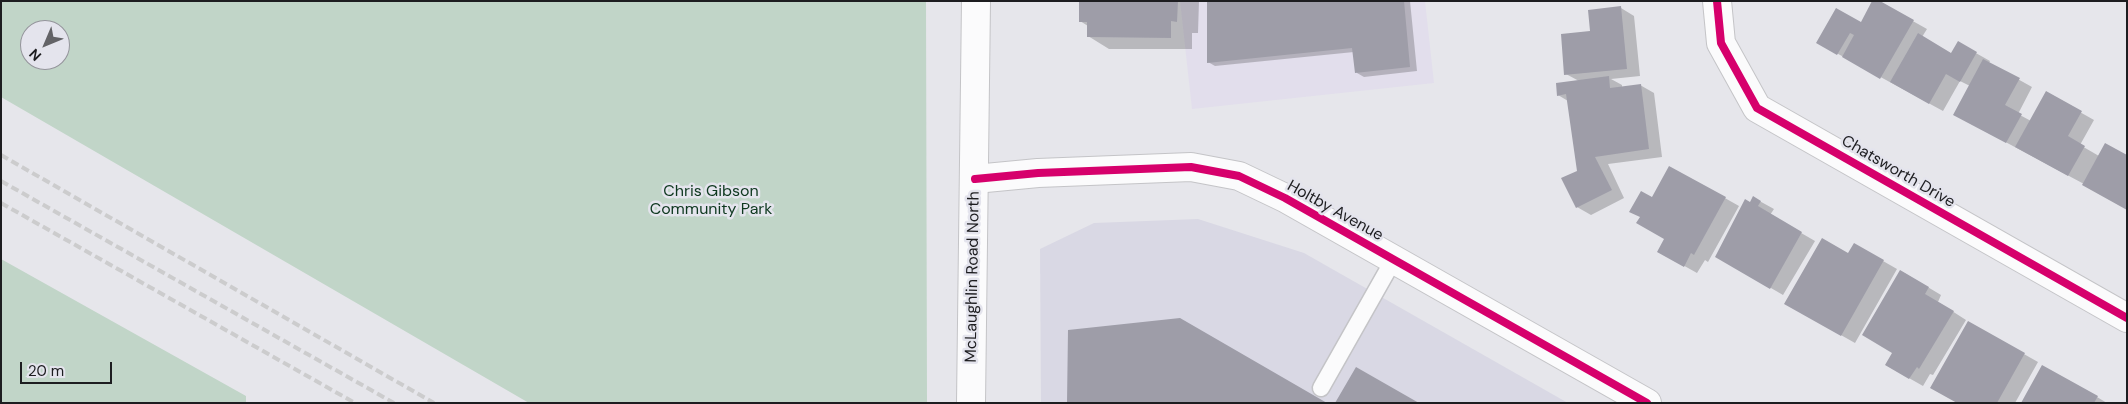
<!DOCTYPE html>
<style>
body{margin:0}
#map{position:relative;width:2128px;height:404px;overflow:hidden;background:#e6e6eb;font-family:"DM Sans",sans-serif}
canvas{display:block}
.frame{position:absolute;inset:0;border:2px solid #1d1d20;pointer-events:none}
.north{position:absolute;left:20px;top:20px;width:50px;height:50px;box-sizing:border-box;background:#e4e4ed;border:1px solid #94949b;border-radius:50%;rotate:225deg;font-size:14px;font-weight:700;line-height:20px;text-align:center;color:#1d1d20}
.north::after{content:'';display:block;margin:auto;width:18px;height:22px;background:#636367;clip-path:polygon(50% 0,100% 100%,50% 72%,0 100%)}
.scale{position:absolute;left:20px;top:362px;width:92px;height:22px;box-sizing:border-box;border:2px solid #1d1d20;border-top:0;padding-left:6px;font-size:15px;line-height:18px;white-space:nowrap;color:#1d1d20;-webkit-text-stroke:4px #e4e4ed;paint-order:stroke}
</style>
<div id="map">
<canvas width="2128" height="404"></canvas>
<div class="frame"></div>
<div class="north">N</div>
<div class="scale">20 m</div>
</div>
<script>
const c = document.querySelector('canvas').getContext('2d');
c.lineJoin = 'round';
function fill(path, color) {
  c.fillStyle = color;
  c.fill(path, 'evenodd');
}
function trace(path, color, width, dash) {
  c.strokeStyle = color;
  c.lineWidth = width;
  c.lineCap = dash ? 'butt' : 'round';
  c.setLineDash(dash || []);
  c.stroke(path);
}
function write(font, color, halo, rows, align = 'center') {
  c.font = font + ' "DM Sans",sans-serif';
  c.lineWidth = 5;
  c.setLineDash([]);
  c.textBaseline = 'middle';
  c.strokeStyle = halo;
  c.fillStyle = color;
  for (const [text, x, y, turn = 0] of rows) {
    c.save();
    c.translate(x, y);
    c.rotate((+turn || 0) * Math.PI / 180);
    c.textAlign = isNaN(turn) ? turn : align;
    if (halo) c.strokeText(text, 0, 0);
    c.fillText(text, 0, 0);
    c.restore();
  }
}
fill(new Path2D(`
 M1180,1H1425L1434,83L1192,109Z`), '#e2deec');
fill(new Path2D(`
 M1198,219L1304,253L1568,403H1041L1040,249L1094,223Z`), '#d9d8e4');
fill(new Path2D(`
 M1,1H926L927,403H529L1,97ZM30,30H60V60H30Z
 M1,259L246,396V403H1Z`), '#c1d5c8');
fill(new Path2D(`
 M1081,1H1199L1198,33H1192V49H1109L1088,36V26L1080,21Z
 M1208,1H1410L1417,71L1364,77L1357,73L1354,52L1215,66L1208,62Z
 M1877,1L1927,29L1922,37L1952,54L1958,43L1990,61L1989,63L2032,87L2018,114L2031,121L2046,93L2094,120L2080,145L2099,156L2084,184L1968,122L1970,86L1960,81L1943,111L1818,43L1861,24Z
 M1621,8L1634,16L1640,76L1611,79L1622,85V88L1640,85L1654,93L1662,157L1608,164L1624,198L1591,215L1577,207L1578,172L1568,101L1558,95L1579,81L1566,74L1591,32Z
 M1670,167L1739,206L1708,262L1705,260L1697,273L1672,259L1652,198Z
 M1754,198L1774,209L1770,215L1815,241L1783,295L1716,256Z
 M1855,245L1897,269L1855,343L1786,304L1849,255Z
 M1901,271L1941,295L1938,302L1966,320L1933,375L1930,374L1923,386L1886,365L1894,352Z
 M1969,323L2038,362L2015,403H1960Z
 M2043,367L2097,397L2107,403H2022Z`), '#0003');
fill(new Path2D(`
 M1079,1H1178L1177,22L1171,21V38L1087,37V22H1079Z
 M1207,1H1404L1410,67L1355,73L1352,48L1207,63Z
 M1872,1H1880L1914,20L1880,79L1842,57L1854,35L1850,33L1837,55L1816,43L1836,8L1861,22Z
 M1621,6L1627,69L1564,75L1561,34L1590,31L1588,10Z
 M1918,33L1951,53L1958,41L1977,52L1960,82L1946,74L1929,104L1890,82Z
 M1983,59L2020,78L2005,105L2022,114L2006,143L1953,115Z
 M1609,76L1610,88L1641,84L1649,149L1595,157L1612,190L1576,208L1561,178L1577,171L1566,94L1557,96L1556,83Z
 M2046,91L2082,111L2068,136L2085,146L2068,176L2015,147Z
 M2105,143L2127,155V210L2082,185Z
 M1669,166L1726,197L1694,255L1691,253L1684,267L1657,252L1664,239L1636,223L1640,217L1629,212L1641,191L1652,197Z
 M1753,196L1761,201L1758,206L1802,232L1770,289L1715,257L1745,199L1750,202Z
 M1822,238L1848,253L1854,243L1884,260L1841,336L1784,304Z
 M1900,270L1929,287L1925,294L1954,311L1919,369L1917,367L1909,379L1885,365L1892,353L1862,335Z
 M1180,318L1327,403H1067L1068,330Z
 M1968,321L2025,353L1997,403H1957L1930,388Z
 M2042,365L2098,396L2094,403H2021Z
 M1356,367L1419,403H1335Z`), '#9e9da8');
const lane = new Path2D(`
 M1321,388L1394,259`);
const street = new Path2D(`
 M1717,1L1721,43L1757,108L2127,318
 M975,179L1038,173L1191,167L1239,176L1285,198L1647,403`);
const secondary = new Path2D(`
 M971,403L976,1`);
trace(lane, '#c4c4c7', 19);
trace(street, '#c4c4c7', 30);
trace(secondary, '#c4c4c7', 30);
trace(lane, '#fbfbfc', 16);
trace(street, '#fbfbfc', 28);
trace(secondary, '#fbfbfc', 28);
trace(new Path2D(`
 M1,155L434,403
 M1,181L394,403
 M1,203L355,403`), '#cccccd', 4, [8, 4]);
trace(new Path2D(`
 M1717,1L1721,43L1757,108L2127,318
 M975,179L1038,173L1191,167L1239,176L1285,198L1647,403`), '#d6006c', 8);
write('16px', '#1d1d20', '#e4e4ed', [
 ["Chatsworth Drive",1898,172,30],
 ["Holtby Avenue",1335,211,29],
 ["McLaughlin Road North",973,277,-89]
]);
write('16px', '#0e381f', '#e4e4ed', [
 ["Chris Gibson",711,192],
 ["Community Park",711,210]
]);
</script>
